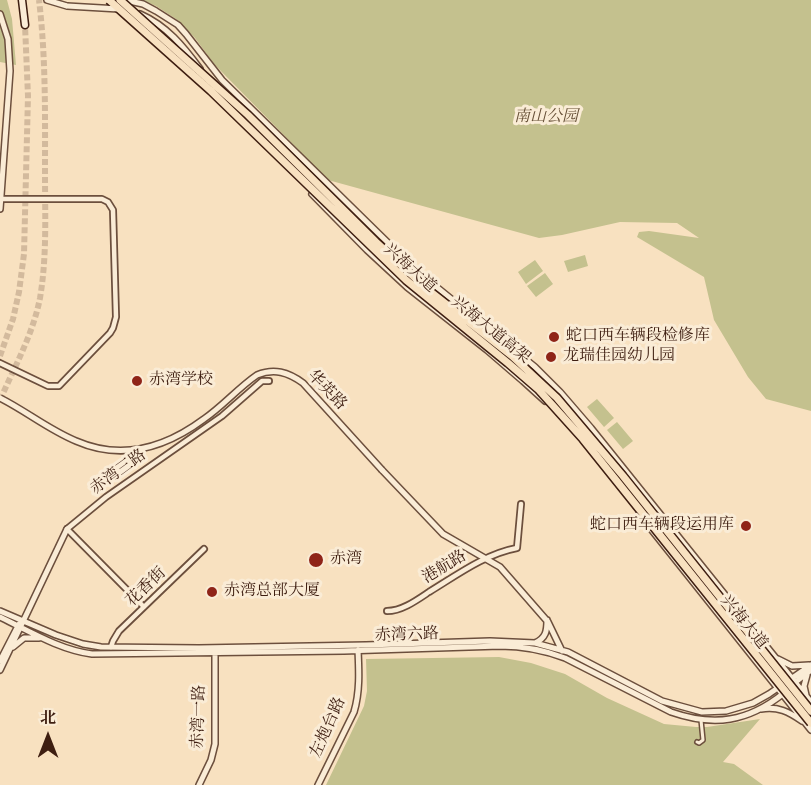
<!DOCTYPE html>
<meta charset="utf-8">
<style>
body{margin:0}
#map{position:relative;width:811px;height:785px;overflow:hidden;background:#f8e1c0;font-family:Vollkorn,"Noto Serif SC",serif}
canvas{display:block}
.north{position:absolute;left:18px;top:707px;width:60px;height:60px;-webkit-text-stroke:4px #faecd6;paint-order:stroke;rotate:0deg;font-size:16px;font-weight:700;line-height:24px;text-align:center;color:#3e1e11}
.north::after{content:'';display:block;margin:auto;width:21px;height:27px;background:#3e1e11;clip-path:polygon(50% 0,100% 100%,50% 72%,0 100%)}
</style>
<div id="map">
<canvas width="811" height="785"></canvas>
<div class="north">北</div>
</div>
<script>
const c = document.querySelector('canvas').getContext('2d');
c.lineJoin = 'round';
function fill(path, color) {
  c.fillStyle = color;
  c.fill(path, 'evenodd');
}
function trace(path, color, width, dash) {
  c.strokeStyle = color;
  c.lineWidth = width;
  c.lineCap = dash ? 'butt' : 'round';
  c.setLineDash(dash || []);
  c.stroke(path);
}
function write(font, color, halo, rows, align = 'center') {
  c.font = font + ' Vollkorn,"Noto Serif SC",serif';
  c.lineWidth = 6;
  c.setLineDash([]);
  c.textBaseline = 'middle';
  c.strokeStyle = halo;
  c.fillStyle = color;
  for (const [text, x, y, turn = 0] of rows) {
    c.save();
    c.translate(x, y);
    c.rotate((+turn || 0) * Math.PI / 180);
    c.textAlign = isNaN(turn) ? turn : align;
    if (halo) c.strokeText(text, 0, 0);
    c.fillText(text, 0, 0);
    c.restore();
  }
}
fill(new Path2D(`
 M0,0H7L12,19L16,65L0,62Z
 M142,0H811V411L766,399L748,377L714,320L704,277L637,237L639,232L649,231L699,238L677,223L620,222L562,235L539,238L328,180L214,64L195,38L176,19L156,6Z
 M585,255L588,266L568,272L564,261Z
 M535,260L543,271L526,284L518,272Z
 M545,273L553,284L536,297L527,286Z
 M597,399L614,418L604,427L587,407Z
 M617,422L633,441L623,449L607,430Z
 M499,657L531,663L565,674L607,698L664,724L696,727H707L760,719L723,762L734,764L763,785H326L364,706L367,691L366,659Z`), '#c4c18e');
trace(new Path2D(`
 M0,356L13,319L19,292L24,254L28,96L25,25
 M0,400C15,366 33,334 40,298C47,257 45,215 45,174C45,116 46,58 39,0`), '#d3ba9d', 6, [6, 3]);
const pedestrian = new Path2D(`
 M697,742L699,743L703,740L701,720`);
const minor = new Path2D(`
 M0,363L48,386H59L110,333L113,328L116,317L113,210L108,202L102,199H0
 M144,607L67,529L106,497L222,416L262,381H269
 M387,611C402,611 417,600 429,592C457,575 485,554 517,548L521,504
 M111,647L113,641L119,631L204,549`);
const tertiary = new Path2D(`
 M47,0L67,6
 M125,0L143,4L156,11L178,25L186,34L222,80L376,231L418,272L535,367L560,392L591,428L811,702
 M0,14L8,39L10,71L0,209
 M140,14C167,26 183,46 200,69
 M312,194L367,250L407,287L487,350L523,381L545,401
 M382,470L443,534L500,567L548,622L562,651
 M639,514L811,730
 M0,611L56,635L83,644L101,647L199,648L366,645L490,641L535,643L568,652L662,701L702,712L726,711L753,703L769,694L811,665
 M0,617C29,631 60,650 92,654L344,651L500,646C522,646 544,650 565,658L671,712C714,727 748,722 784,693
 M535,643C546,638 547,631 547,620
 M13,647L24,638H39
 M778,659L792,666L809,665
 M0,661L19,624
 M0,670L67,529
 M793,684L811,670
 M806,695L804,686L807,675
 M761,709C778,706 789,712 802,721
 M199,785L211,760L215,744V652
 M318,785L354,712C360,692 359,671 358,650`);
const secondary = new Path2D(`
 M22,0L25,25`);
trace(pedestrian, '#6c4f3d', 6);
trace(minor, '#6c4f3d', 8);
trace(tertiary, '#6c4f3d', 8);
trace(secondary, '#3e1e11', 9);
trace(pedestrian, '#faecd6', 3);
trace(minor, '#faecd6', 4.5);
trace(tertiary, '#faecd6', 5);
trace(secondary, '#faecd6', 6);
const tertiaryBridge = new Path2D(`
 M67,6L119,9
 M0,398C26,411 49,430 76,441C122,461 165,448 204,419C223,406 238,388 257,375C274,368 288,372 303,383L382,470`);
const primaryBridge = new Path2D(`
 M109,0L211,91L406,280L508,363L538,389L583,439L811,723
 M120,0L248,115L376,242L427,289L512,356L557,398L623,476L811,711`);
trace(tertiaryBridge, '#6c4f3d', 8, []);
trace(primaryBridge, '#3e1e11', 10, []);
trace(tertiaryBridge, '#faecd6', 5);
trace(primaryBridge, '#f8e1c0', 7);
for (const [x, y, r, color] of [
 [554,337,6,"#8f2418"],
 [551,357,6,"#8f2418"],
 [137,381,6,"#8f2418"],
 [746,526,6,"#8f2418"],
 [316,560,8,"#8f2418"],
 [212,592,6,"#8f2418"]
]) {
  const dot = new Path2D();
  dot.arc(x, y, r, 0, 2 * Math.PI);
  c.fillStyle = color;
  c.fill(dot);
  trace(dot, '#faecd6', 2);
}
write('italic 16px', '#664f36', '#faecd6', [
 ["南山公园",546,118]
]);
write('16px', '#3e1e11', '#faecd6', [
 ["兴海大道",409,269,42],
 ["兴海大道高架",490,331,39],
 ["华英路",326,391,46],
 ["赤湾三路",119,473,-36],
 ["港航路",445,568,-31],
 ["花香街",147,588,-44],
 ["兴海大道",743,623,51],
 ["赤湾六路",407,636,-2],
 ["赤湾一路",200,717,-88],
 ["左炮台路",329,728,-66]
]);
write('16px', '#3e1e11', '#faecd6', [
 ["蛇口西车辆段检修库",566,337],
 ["龙瑞佳园幼儿园",563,357],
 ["赤湾学校",149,381],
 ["蛇口西车辆段运用库",734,526,"right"],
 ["赤湾",330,560],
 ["赤湾总部大厦",224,592]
], 'left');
</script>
